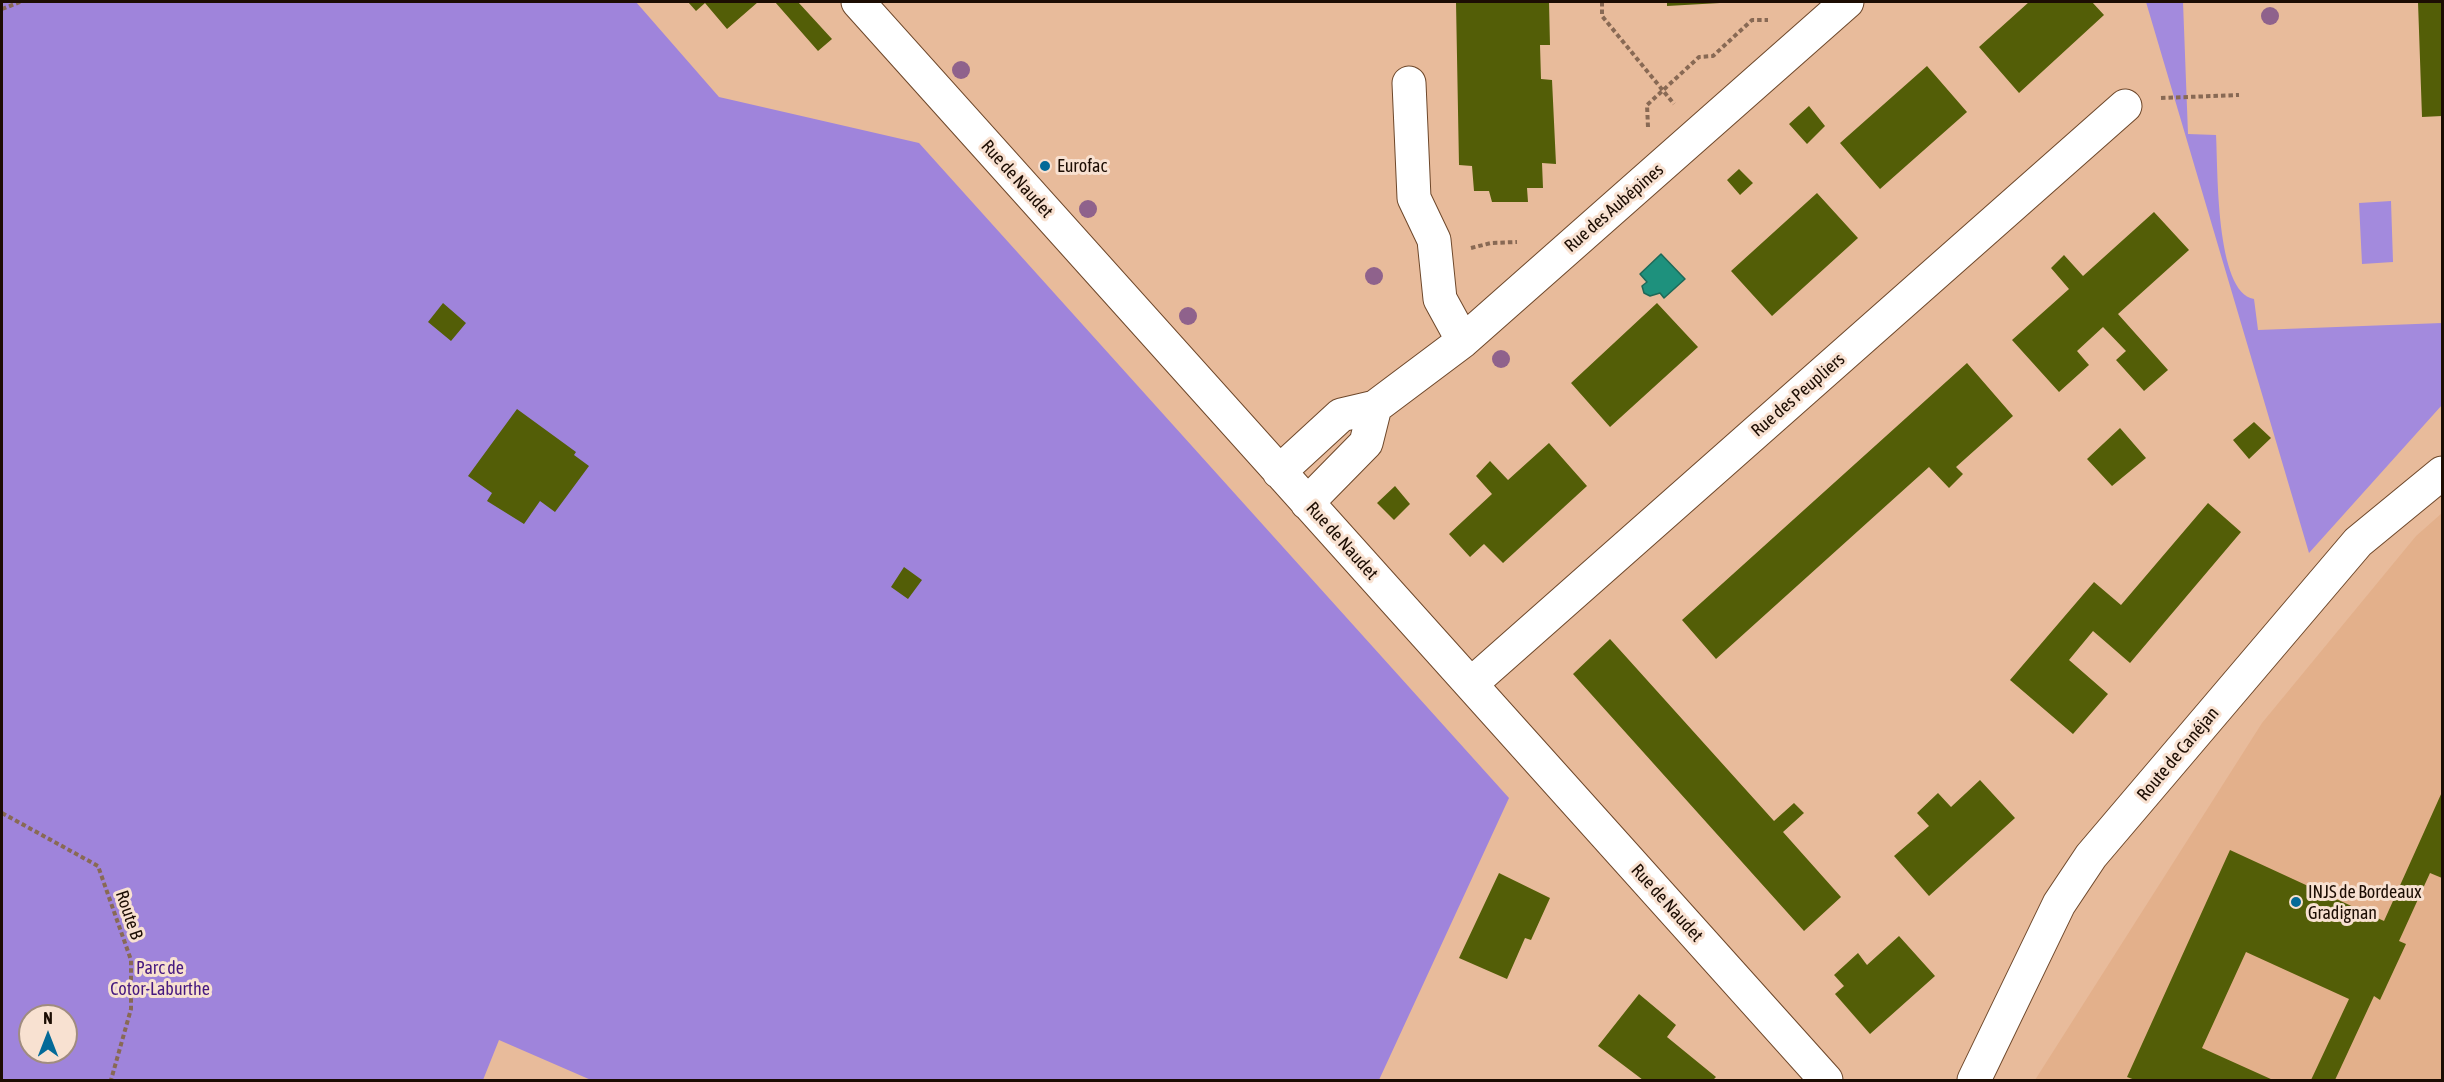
<!DOCTYPE html>
<meta charset="utf-8">
<style>
body{margin:0}
#map{position:relative;width:2444px;height:1082px;overflow:hidden;background:#e8bb9b;font-family:"Asap Condensed",sans-serif}
canvas{display:block}
.frame{position:absolute;inset:0;border:3px solid #1c0d03;pointer-events:none}
.north{position:absolute;left:18px;top:1004px;width:60px;height:60px;box-sizing:border-box;background:#f8e1d1;border:2px solid #a08c7f;border-radius:50%;rotate:0deg;font-size:16px;font-weight:700;line-height:24px;text-align:center;color:#1c0d03}
.north::after{content:'';display:block;margin:auto;width:21px;height:27px;background:#046a98;clip-path:polygon(50% 0,100% 100%,50% 72%,0 100%)}
</style>
<div id="map">
<canvas width="2444" height="1082"></canvas>
<div class="frame"></div>
<div class="north">N</div>
</div>
<script>
const c = document.querySelector('canvas').getContext('2d');
c.lineJoin = 'round';
function fill(path, color) {
  c.fillStyle = color;
  c.fill(path, 'evenodd');
}
function trace(path, color, width, dash) {
  c.strokeStyle = color;
  c.lineWidth = width;
  c.lineCap = dash ? 'butt' : 'round';
  c.setLineDash(dash || []);
  c.stroke(path);
}
function write(font, color, halo, rows, align = 'center') {
  c.font = font + ' "Asap Condensed",sans-serif';
  c.lineWidth = 6;
  c.setLineDash([]);
  c.textBaseline = 'middle';
  c.strokeStyle = halo;
  c.fillStyle = color;
  for (const [text, x, y, turn = 0] of rows) {
    c.save();
    c.translate(x, y);
    c.rotate((+turn || 0) * Math.PI / 180);
    c.textAlign = isNaN(turn) ? turn : align;
    if (halo) c.strokeText(text, 0, 0);
    c.fillText(text, 0, 0);
    c.restore();
  }
}
fill(new Path2D(`
 M2442,513V1080H2035L2262,723L2416,536Z`), '#e3b08b');
fill(new Path2D(`
 M2146,2H2183L2188,134L2216,135C2218,166 2215,293 2254,299L2258,330L2442,323V405L2309,553Z
 M2391,201L2393,262L2362,264L2359,203Z`), '#a38add');
fill(new Path2D(`
 M2,2H636L719,97L919,143L1509,798L1379,1080H591L499,1040L483,1080H2ZM30,1016H66V1052H30Z`), '#9f84db');
const water = new Path2D(`
 M1661,254L1685,279L1664,298L1660,293L1650,296L1644,293L1642,286L1647,282L1640,274Z`);
fill(water, '#1e917d');
trace(water, '#1d6958', 1.5);
fill(new Path2D(`
 M688,2H758L727,29L705,3L696,11Z
 M775,2H798L832,39L818,51Z
 M1456,2H1549L1550,45H1540L1541,79L1552,80L1556,164L1542,163L1543,188H1527L1528,202H1492L1489,191H1474L1472,166L1459,165Z
 M1667,2H1720V3L1667,6Z
 M2029,2H2092L2104,15L2019,93L1979,47Z
 M2418,2H2442V116L2422,117Z
 M1927,66L1967,112L1880,189L1840,143Z
 M1809,106L1825,126L1807,144L1789,124Z
 M1739,169L1753,183L1740,195L1727,180Z
 M1817,193L1858,238L1772,316L1731,271Z
 M2154,212L2189,250L2118,314L2168,370L2144,391L2116,360L2126,351L2103,327L2077,351L2089,365L2059,392L2012,340L2069,289L2051,268L2064,255L2083,276Z
 M443,303L466,323L451,341L428,322Z
 M1657,303L1698,347L1610,427L1571,383Z
 M1967,363L2013,416L1956,467L1963,474L1949,488L1929,467L1716,659L1682,620Z
 M517,409L576,452L574,455L589,466L555,512L540,501L524,524L487,501L492,493L468,476Z
 M2254,422L2271,438L2249,459L2233,440Z
 M2120,428L2146,458L2112,486L2087,459Z
 M1549,443L1587,486L1503,563L1484,544L1470,557L1449,534L1492,494L1476,476L1490,461L1508,480Z
 M1395,486L1410,504L1394,520L1377,503Z
 M2208,503L2241,532L2130,663L2093,631L2069,660L2108,694L2073,734L2010,680L2094,582L2121,605Z
 M904,567L922,580L908,599L891,587Z
 M1610,639L1774,821L1794,803L1804,813L1783,832L1841,897L1804,931L1573,674Z
 M1980,780L2015,818L1929,896L1894,856L1929,826L1917,813L1938,793L1951,807Z
 M2442,792V878L2430,873L2399,941L2406,944L2380,1000L2374,996L2335,1080H2311L2349,999L2246,952L2202,1048L2273,1080H2135L2127,1077L2230,850L2384,921Z
 M1499,873L1550,898L1531,940L1525,938L1507,979L1459,958Z
 M1899,936L1935,976L1870,1034L1835,994L1844,986L1834,975L1858,953L1867,965Z
 M1639,994L1676,1025L1667,1037L1716,1077L1713,1080H1643L1598,1046Z`), '#535e07');
const minor = new Path2D(`
 M858,2L1826,1080
 M1409,83L1414,198L1434,240L1440,299L1463,341
 M1279,472L1341,415L1375,407L1463,341L1847,2
 M1307,503L1366,443L1375,407
 M1471,684L2125,106
 M1974,1080L2059,904L2091,856L2358,542L2442,473`);
trace(minor, '#6d472a', 35);
trace(new Path2D(`
 M1602,2V16L1674,104
 M2,9L20,2
 M2161,98L2239,95
 M1648,127L1647,105L1699,57L1713,56L1752,20H1768
 M1471,248L1491,243L1517,242
 M2,813L98,866L131,960V1009L111,1080`), '#886954', 4, [4.5, 3]);
trace(minor, '#fff', 33);
c.fillStyle = '#8f628c';
for (const [x, y] of [
 [2270,16],
 [961,70],
 [1088,209],
 [1374,276],
 [1188,316],
 [1501,359]
]) {
  c.beginPath();
  c.arc(x, y, 9, 0, 2 * Math.PI);
  c.fill();
}
for (const [x, y, r, color] of [
 [1045,166,6,"#046a98"],
 [2296,902,6,"#046a98"]
]) {
  const dot = new Path2D();
  dot.arc(x, y, r, 0, 2 * Math.PI);
  c.fillStyle = color;
  c.fill(dot);
  trace(dot, '#f8e1d1', 2);
}
write('18px', '#1c0d03', '#f8e1d1', [
 ["Eurofac",1057,166],
 ["INJS de Bordeaux",2308,892],
 ["Gradignan",2308,913]
], 'left');
write('18px', '#1c0d03', '#f8e1d1', [
 ["Rue de Naudet",1017,179,48],
 ["Rue des Aubépines",1614,208,-41],
 ["Rue des Peupliers",1798,395,-41],
 ["Rue de Naudet",1342,541,48],
 ["Route de Canéjan",2178,754,-50],
 ["Rue de Naudet",1667,903,48],
 ["Route B",129,915,71]
]);
write('18px', '#46197f', '#f8e1d1', [
 ["Parc de",160,968],
 ["Cotor-Laburthe",160,989]
]);
</script>
